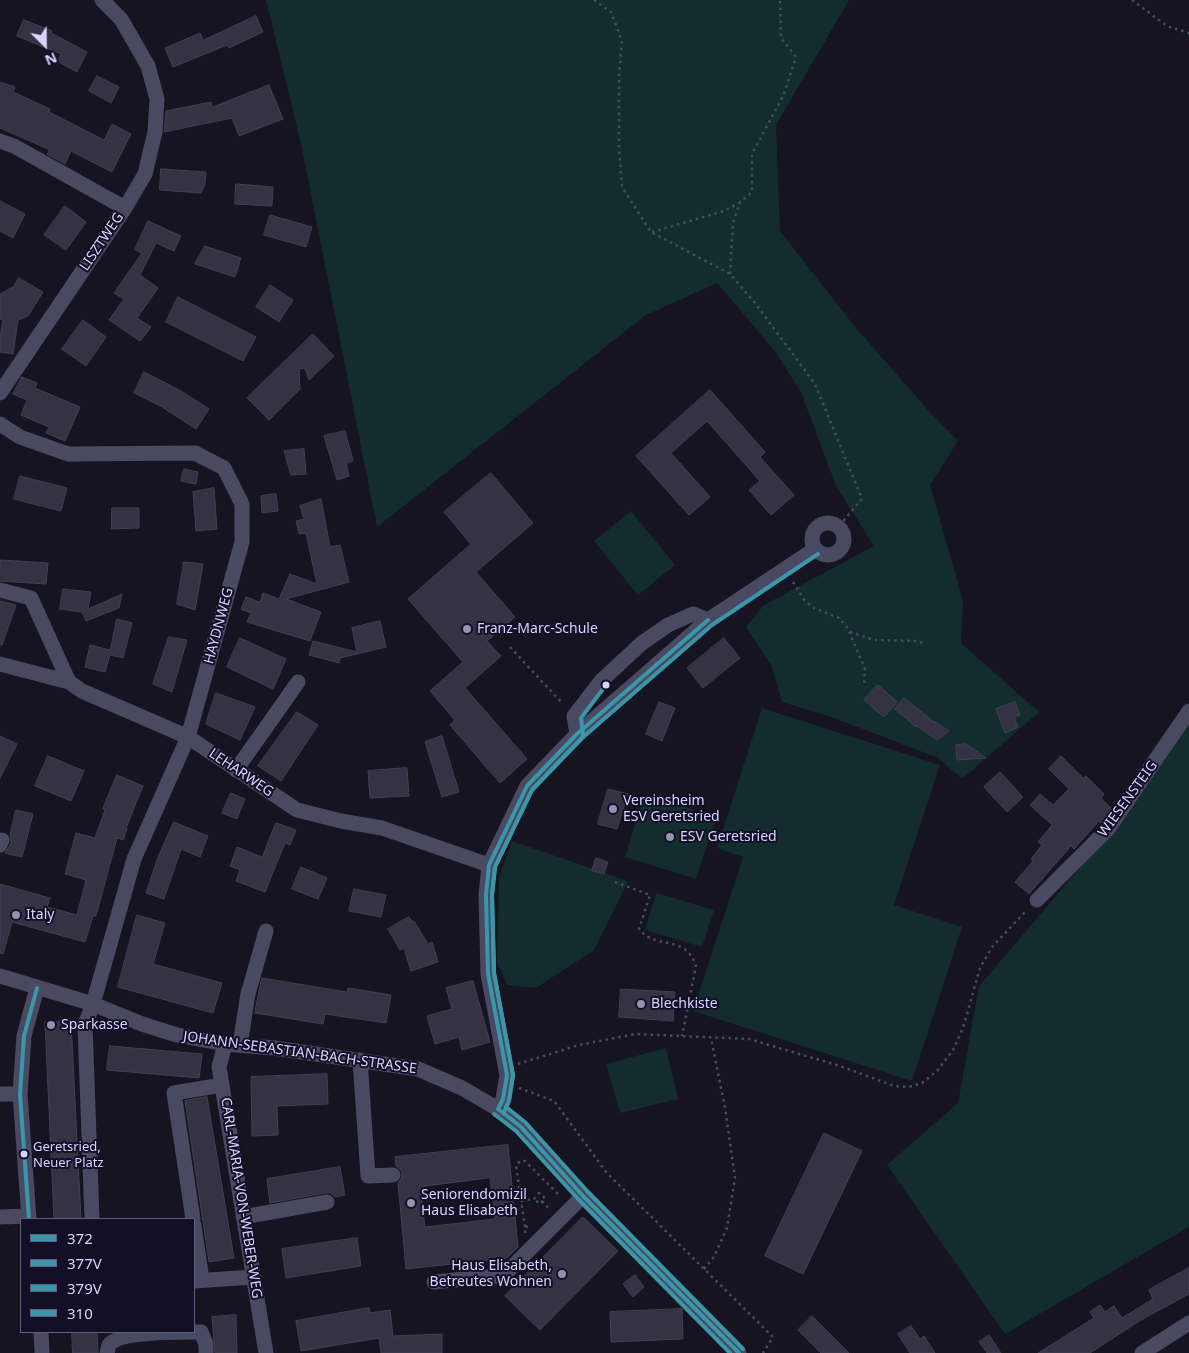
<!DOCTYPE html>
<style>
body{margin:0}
#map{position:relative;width:1189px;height:1353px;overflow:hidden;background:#161421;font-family:"Noto Sans",sans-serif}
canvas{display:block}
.legend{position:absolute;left:20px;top:1218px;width:175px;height:115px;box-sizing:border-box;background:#130f26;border:1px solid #625e7d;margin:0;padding:6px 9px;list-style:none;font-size:15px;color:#d9d4ff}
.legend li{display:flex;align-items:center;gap:10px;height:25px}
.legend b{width:25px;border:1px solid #625e7d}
.north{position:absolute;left:20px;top:20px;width:50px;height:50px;-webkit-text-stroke:4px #130f26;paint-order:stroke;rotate:157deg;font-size:14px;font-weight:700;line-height:20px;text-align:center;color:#d9d4ff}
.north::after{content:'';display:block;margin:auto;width:18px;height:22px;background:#d9d4ff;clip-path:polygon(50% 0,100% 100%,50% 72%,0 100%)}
</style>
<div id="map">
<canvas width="1189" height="1353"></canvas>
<ul class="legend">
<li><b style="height:6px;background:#3a96a9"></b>372</li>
<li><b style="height:6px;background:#3a96a9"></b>377V</li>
<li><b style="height:6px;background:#3a96a9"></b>379V</li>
<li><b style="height:6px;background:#3a96a9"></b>310</li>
</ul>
<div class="north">N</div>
</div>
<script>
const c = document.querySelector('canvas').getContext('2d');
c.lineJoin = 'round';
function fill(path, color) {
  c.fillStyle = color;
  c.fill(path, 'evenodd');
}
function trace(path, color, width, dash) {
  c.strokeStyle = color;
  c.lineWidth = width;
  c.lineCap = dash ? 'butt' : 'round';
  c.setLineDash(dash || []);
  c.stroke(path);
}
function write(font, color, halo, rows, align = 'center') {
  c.font = font + ' "Noto Sans",sans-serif';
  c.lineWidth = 4;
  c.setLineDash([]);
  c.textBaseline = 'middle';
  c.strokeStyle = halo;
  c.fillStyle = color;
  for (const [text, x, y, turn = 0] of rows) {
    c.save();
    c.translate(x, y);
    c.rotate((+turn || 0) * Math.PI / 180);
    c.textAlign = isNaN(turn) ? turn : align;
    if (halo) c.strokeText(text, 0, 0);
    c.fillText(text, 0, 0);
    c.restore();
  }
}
fill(new Path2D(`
 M266,0H849L776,125L780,231L856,328L928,410L958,441L930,485L963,601L961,643L1039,712L962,779L938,758L834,718L782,702L771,665L746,627L764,605L874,546L836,486L801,392L774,350L717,283L646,315L377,527L301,144Z
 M631,511L675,565L638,595L594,541Z
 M762,708L940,765L894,905L962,927L912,1081L693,1011L743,857L717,848Z
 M1189,721V1227L1005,1334L887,1165L958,1103L979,986L1132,807Z
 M644,795L716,817L696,879L625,857Z
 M512,841L628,881L594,950L536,988L507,985L497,962L499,878Z
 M656,893L714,910L702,947L645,930Z
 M666,1048L678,1099L620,1113L606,1064Z`), '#132c2d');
const building = new Path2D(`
 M256,16L263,32L229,48L227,45L173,67L165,48L200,33L203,40Z
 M24,20L52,31L51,33L87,52L77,72L57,61L61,54L17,36Z
 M97,76L119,87L111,103L89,91Z
 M0,82L15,87L13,92L50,109L49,112L104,140L112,124L131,134L112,172L71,151L65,164L47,154L50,150L0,128Z
 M269,85L283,119L239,136L232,118L164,132L166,111L211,102L212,107Z
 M161,169L206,172L205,184L201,193L160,190Z
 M236,184L273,187L272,206L235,204Z
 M0,201L25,214L13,238L0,231Z
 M65,206L86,222L66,250L44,235Z
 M270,215L312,227L306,247L264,235Z
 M148,221L181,236L174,251L156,243L140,275L158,288L137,318L151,327L140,341L109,320L124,299L114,293L142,253L135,250Z
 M205,246L241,258L235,277L195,264Z
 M19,278L43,292L28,316L18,320L13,354L0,352V337L3,320L0,319V294L13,287Z
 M270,285L293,300L279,322L256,307Z
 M178,297L256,337L243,361L166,322Z
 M83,320L106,337L86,366L62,349Z
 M313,334L334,356L309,380L305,368L299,369L300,389L269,420L247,398Z
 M144,372L181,391L209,409L196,429L162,407L134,393Z
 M22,377L37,383L35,388L80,407L65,441L46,433L49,427L21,415L27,400L13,394Z
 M710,390L765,452L760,457L794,495L771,515L749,490L760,481L707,421L671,453L710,497L689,515L636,456Z
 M345,431L353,461L346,463L349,476L337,480L324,436Z
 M304,449L306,474L291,475L284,451Z
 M184,469L198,472L196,484L181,481Z
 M491,473L533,523L476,572L515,617L487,641L501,656L465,688L527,759L500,783L450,725L455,720L430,691L463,662L408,599L471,544L444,512Z
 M20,476L67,488L61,511L14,499Z
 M214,488L217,529L196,531L193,492Z
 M276,494L278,511L262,513L261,496Z
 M321,499L330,547L340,545L349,582L286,599L321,612L310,641L247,622L251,613L241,609L246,597L260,602L263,593L279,599L290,574L317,584L306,533L299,534L296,521L304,519L300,506Z
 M112,508H139V528L112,529Z
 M1,560L48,563L46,584L0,581Z
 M184,562L203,564L195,610L177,604Z
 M63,589L91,592L88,609L122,594L119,608L86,621L82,612L60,609Z
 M0,601L16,605L2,645H0Z
 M117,619L132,623L123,658L110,655L105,672L85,667L90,645L110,650Z
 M380,621L386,647L340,658L339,663L309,655L313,641L357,652L352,628Z
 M169,637L187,640L172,692L153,684Z
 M240,638L286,659L273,689L227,667Z
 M724,638L740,658L703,688L687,668Z
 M878,685L897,702L884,717L864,700Z
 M216,693L255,707L240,740L206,724Z
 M904,698L934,722V721L949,731L937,740L917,726L916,727L895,709Z
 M659,702L675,708L662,741L646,734Z
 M1015,702L1020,715L1014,717L1018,727L1005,733L996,709Z
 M297,712L318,725L281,781L258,766Z
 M0,736L17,744L0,778Z
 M442,736L459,792L442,797L425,742Z
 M966,744L986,758L957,760L956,745Z
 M48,756L84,771L71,801L35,786Z
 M1061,756L1083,778L1086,776L1104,794L1101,798L1111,808L1101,823L1099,821L1074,849L1071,846L1029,894L1015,882L1033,861L1031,859L1042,845L1038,842L1052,825L1030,805L1040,794L1053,805L1069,789L1049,769Z
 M407,768L409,796L370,798L368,771Z
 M1000,772L1023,797L1007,812L984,787Z
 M117,775L143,786L126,828L127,829L123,840L117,838L96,916H93L85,942L12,922L3,954L0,953V884L50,898L47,907L77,915L86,880L65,874L76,833L95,838L105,810L103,809Z
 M608,789L628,794L617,829L598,824Z
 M231,793L245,799L237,819L222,813Z
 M16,810L33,814L22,857L5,853L11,843L10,835Z
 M174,822L208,836L200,857L181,849L164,899L146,893L158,857Z
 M276,823L296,830L290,845L285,843L265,892L236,881L240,870L230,866L237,847L262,857Z
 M596,858L608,862L604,874L592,871Z
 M301,867L327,878L318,899L292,889Z
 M354,889L386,895L381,917L349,911Z
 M137,915L165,923L153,964L222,983L213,1013L118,987Z
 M409,917L412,922L414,921L428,944L432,942L438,962L411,971L404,948L400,950L388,929Z
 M262,978L347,992L348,988L391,995L386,1023L325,1014L323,1024L255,1013Z
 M473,981L490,1042L462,1050L459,1037L435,1044L427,1016L452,1009L446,988Z
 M621,989L675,992L673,1021L619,1017Z
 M71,1021L81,1219H54L45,1022Z
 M110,1046L202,1054L199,1078L107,1070Z
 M327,1074L328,1104L277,1106L278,1135L252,1136L251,1077Z
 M207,1097L234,1258L209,1262L185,1101Z
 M824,1133L862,1151L803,1274L765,1256Z
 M508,1145L518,1247L507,1258L406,1269L398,1183L401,1179L402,1174L401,1170L396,1166L395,1157ZM490,1178L495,1219L425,1227L420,1187Z
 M340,1167L345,1195L335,1197L331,1193H325L270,1203L267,1179Z
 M583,1217L618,1251L540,1330L505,1296Z
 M357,1238L361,1266L286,1278L282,1249Z
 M1189,1268V1294L1141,1320L1090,1353H1038L1094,1318L1090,1312L1100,1305L1105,1312L1114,1306L1122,1318L1153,1299L1149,1290Z
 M635,1275L644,1287L633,1297L623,1284Z
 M369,1308L370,1313L390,1310L393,1336L442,1334V1353H381L379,1338L301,1351L296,1321Z
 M682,1309L683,1339L611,1342L610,1312Z
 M236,1315L237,1353H215L212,1317Z
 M812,1316L849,1353H821L798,1330Z
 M911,1326L920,1339L924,1336L935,1353H910L898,1334Z
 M72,1332H97L98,1353H73Z
 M989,1335L1001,1353H987L979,1342Z`);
fill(building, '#343243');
trace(building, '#433f54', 1);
trace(new Path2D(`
 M594,0L611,12L622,41L619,77V149L622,187L651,232L730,274L755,303L815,384L862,499L839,526
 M1132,0L1167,26L1189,33
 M652,232L724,211L739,203
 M730,274L733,223L740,202L752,192V154L784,94L796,57L781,38L780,0
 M793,582L805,601L814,608L839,618L847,627L865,669L864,684
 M850,632L874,640L917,641L926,644
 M510,647L563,704
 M615,882L650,895L639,929C656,951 685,933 696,966L682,1036
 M518,1064L579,1045L635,1034L749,1039L840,1066L894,1086L909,1087L922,1083L938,1070L953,1050L963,1028L980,968L992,947L1026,911
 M519,1088L554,1101L607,1173L773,1337L763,1353
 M521,1201L534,1199L539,1193L545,1198L540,1204L534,1199
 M542,1201L550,1210
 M525,1227L516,1166L520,1161H525L559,1195L560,1197
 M525,1233V1227L531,1226
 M704,1269L714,1257L727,1228L735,1178L725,1108L711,1038`), '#44505f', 2.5, [2.5, 4]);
trace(new Path2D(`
 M102,0L121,19L148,66L157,99L155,132L145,174L125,208
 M0,141L14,146L125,208L0,393
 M0,424L20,437L68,454L195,453L224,468L242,504V542L188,737L134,859L93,1004L85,1025L92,1219
 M812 539a16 16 0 1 1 32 0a16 16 0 1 1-32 0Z
 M0,590L31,598L69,682
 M0,664L69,682L82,691L188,737L297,810L341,821L382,828L489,865
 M577,734L574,716L601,681L642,643L668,625L693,614L708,620
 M236,770L298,682
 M0,845L2,840
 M1037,900L1108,829L1189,711
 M0,976L93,1004L142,1024L177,1035L225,1044L274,1048L418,1069L462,1088L498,1109L520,1126L583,1196L739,1353
 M225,1044L219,1067L266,1353
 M240,1045L248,994L266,931
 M360,1060L368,1176L393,1175
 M0,1094H20
 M498,1109L503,1099L507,1075L488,974L486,895L489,865L527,786L577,734L708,620L815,549
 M0,1217L29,1216
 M243,1217L327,1202
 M29,1219L20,1094L24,1036L37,988
 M193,1219L174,1093L222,1085
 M194,1225L202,1280
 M194,1281L254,1277
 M434,1282L496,1276L508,1271L583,1196
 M41,1332L42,1353
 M107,1353C108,1350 108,1348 109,1345C119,1331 183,1332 201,1332L206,1344V1353
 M1142,1353L1189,1323`), '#4a4962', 15);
trace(new Path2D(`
 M498,1109L503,1099L507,1075L488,974L486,895L489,865L527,786L577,734L708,620
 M498,1109L520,1126L583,1196L739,1353`), '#3a96a9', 4);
trace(new Path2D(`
 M504,1112L509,1101L513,1075L494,973L492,895L495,867L532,790L581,739L712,625L818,554
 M494,1114L516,1131L579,1200L730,1353`), '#3a96a9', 4);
trace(new Path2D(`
 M606,685L581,718L583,734L582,738L532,790L495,867L492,895L494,973L513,1075L509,1101L506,1107L525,1122L588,1192L743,1349`), '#3a96a9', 4);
trace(new Path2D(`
 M29,1219L20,1094L24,1036L37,988`), '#3a96a9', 4);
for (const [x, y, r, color] of [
 [467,629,5,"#9591b1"],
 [606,685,4.5,"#d9d4ff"],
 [613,809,5,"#9591b1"],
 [670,837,5,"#9591b1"],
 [16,915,5,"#9591b1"],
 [641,1004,5,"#9591b1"],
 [51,1025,5,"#9591b1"],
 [24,1154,4.5,"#d9d4ff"],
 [411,1203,5,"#9591b1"],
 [562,1274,5,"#9591b1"]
]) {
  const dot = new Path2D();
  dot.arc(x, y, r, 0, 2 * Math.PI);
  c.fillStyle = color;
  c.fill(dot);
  trace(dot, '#130f26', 2);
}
write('13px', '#d9d4ff', '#130f26', [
 ["Geretsried,",33,1147],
 ["Neuer Platz",33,1163]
], 'left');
write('14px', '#d9d4ff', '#130f26', [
 ["LISZTWEG",102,242,-56],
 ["HAYDNWEG",219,626,-75],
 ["LEHARWEG",241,773,34],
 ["WIESENSTEIG",1128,799,-54],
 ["JOHANN-SEBASTIAN-BACH-STRASSE",300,1053,8],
 ["CARL-MARIA-VON-WEBER-WEG",241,1198,81]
]);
write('14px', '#d9d4ff', '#130f26', [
 ["Franz-Marc-Schule",477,629],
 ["Vereinsheim",623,801],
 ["ESV Geretsried",623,817],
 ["ESV Geretsried",680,837],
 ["Italy",26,915],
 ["Blechkiste",651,1004],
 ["Sparkasse",61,1025],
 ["Seniorendomizil",421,1195],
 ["Haus Elisabeth",421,1211],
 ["Haus Elisabeth,",552,1266,"right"],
 ["Betreutes Wohnen",552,1282,"right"]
], 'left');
</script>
